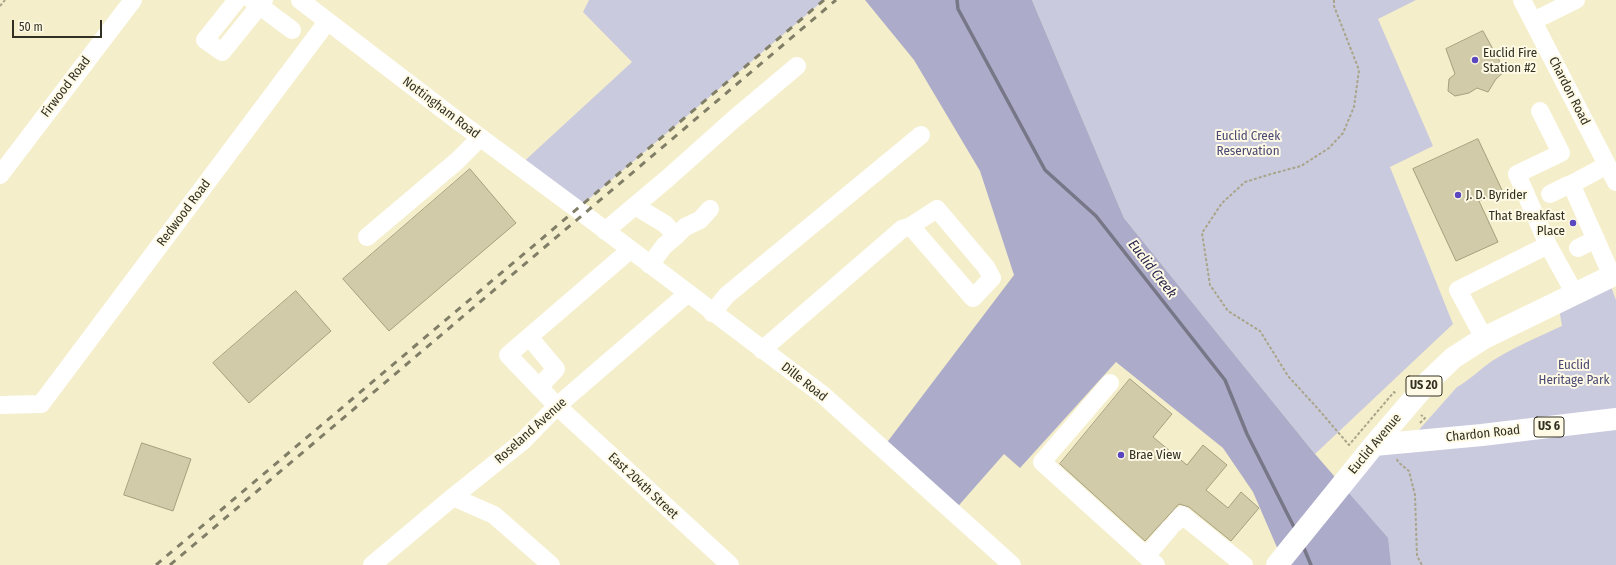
<!DOCTYPE html>
<style>
body{margin:0}
#map{position:relative;width:1616px;height:565px;overflow:hidden;background:#f4eeca;font-family:"Fira Sans Condensed",sans-serif}
canvas{display:block}
.scale{position:absolute;left:12px;top:20px;width:90px;height:18px;box-sizing:border-box;border:2px solid #323022;border-top:0;padding-left:5px;font-size:12px;line-height:14px;white-space:nowrap;color:#323022;-webkit-text-stroke:3px #fefae5;paint-order:stroke}
</style>
<div id="map">
<canvas width="1616" height="565"></canvas>
<div class="scale">50 m</div>
</div>
<script>
const c = document.querySelector('canvas').getContext('2d');
c.lineJoin = 'round';
function fill(path, color) {
  c.fillStyle = color;
  c.fill(path, 'evenodd');
}
function trace(path, color, width, dash) {
  c.strokeStyle = color;
  c.lineWidth = width;
  c.lineCap = dash ? 'butt' : 'round';
  c.setLineDash(dash || []);
  c.stroke(path);
}
function write(font, color, halo, rows, align = 'center') {
  c.font = font + ' "Fira Sans Condensed",sans-serif';
  c.lineWidth = 4;
  c.setLineDash([]);
  c.textBaseline = 'middle';
  c.strokeStyle = halo;
  c.fillStyle = color;
  for (const [text, x, y, turn = 0] of rows) {
    c.save();
    c.translate(x, y);
    c.rotate((+turn || 0) * Math.PI / 180);
    c.textAlign = isNaN(turn) ? turn : align;
    if (halo) c.strokeText(text, 0, 0);
    c.fillText(text, 0, 0);
    c.restore();
  }
}
fill(new Path2D(`
 M589,0H824L577,209L519,166L632,62L583,12Z
 M1032,0H1416L1378,19L1433,146L1390,167L1453,324L1315,454L1124,218Z
 M1608,278L1616,300V565H1297L1355,501L1342,485L1374,445L1409,441L1457,387C1470,380 1480,369 1492,361C1514,347 1538,337 1562,326L1558,302Z`), '#cacadf');
fill(new Path2D(`
 M865,0H1032L1124,218L1315,454L1388,538L1391,565H1283L1282,559L1253,492L1223,448L1116,362L1020,468L1004,454L953,512L882,449L1014,275L980,171L914,60Z`), '#acacca');
trace(new Path2D(`
 M957,0L958,9L1045,170L1096,216L1225,380L1247,434L1295,529
 M1303,546L1311,565`), '#787788', 3.5);
const building = new Path2D(`
 M1483,31L1505,71L1496,79L1488,92L1477,88L1469,93L1455,96L1448,91L1449,79L1455,74L1446,49Z
 M1478,139L1502,190L1479,201L1498,242L1456,261L1413,169Z
 M470,169L516,223L389,331L343,279Z
 M296,291L331,331L249,403L213,363Z
 M1130,379L1172,414L1153,437L1187,465L1203,445L1227,465L1206,490L1228,508L1241,492L1259,508L1231,541L1189,507L1179,504L1145,541L1060,464Z
 M142,443L191,459L173,511L124,495Z`);
fill(building, '#d2cba9');
trace(building, '#a59f7e', 1);
trace(new Path2D(`
 M1334,0V6L1359,70L1354,107L1343,133L1329,148L1301,166L1271,174L1245,182L1222,203L1202,233L1210,285L1228,311L1260,331L1288,376L1319,410L1349,445L1394,392L1396,394
 M0,6L5,0
 M1420,423L1425,418L1421,415
 M1397,459L1398,462L1409,471L1415,495L1417,556L1422,565`), '#a9a589', 2, [3, 2]);
trace(new Path2D(`
 M237,0L205,40L222,52L264,0
 M252,0L292,30
 M300,0L454,118L577,209L823,395L1012,565
 M1522,0L1616,182
 M1533,21L1576,0
 M0,175L133,0
 M1570,185L1607,165
 M1550,194L1568,185L1572,186L1612,276
 M635,206L665,224L676,236L664,246L650,265
 M605,231L668,178L734,119L797,66
 M676,236L685,227L700,220L710,209
 M367,237L457,161L480,138
 M1548,245L1575,294
 M1578,248L1596,239
 M630,250L508,355L557,406L730,565
 M712,313L727,295L921,135
 M530,338L556,369L539,387
 M1484,338L1458,290L1548,245L1517,174L1561,153L1540,111
 M762,350L902,229L909,227L914,230L973,298L992,278L986,267L937,209L909,227
 M1110,383L1042,462L1146,556
 M0,405L41,404L327,22
 M453,497L494,515L551,565
 M1175,523L1182,515L1244,565
 M372,565L453,497L523,441L557,406L687,294
 M1156,565L1146,556L1170,528`), '#fff', 18);
trace(new Path2D(`
 M1374,445L1482,435L1616,419
 M1277,565L1374,445L1428,382L1453,358L1484,338L1616,274`), '#fff', 22);
trace(new Path2D(`
 M156,565L824,0
 M170,565L836,0`), '#817e67', 3, [7, 7]);
for (const [x, y, r, color] of [
 [1475,60,4,"#5a47c0"],
 [1458,195,4,"#5a47c0"],
 [1573,223,4,"#5a47c0"],
 [1121,455,4,"#5a47c0"]
]) {
  const dot = new Path2D();
  dot.arc(x, y, r, 0, 2 * Math.PI);
  c.fillStyle = color;
  c.fill(dot);
  trace(dot, '#fefae5', 1.5);
}
for (const [x, y, w] of [
 [1424,386,36],
 [1549,427,30]
]) {
  const box = new Path2D();
  box.roundRect(x - w / 2, y - 10, w, 20, 3);
  c.fillStyle = '#fefae5';
  c.fill(box);
  trace(box, '#323022', 1);
}
write('bold 12px', '#323022', null, [
 ["US 20",1424,386],
 ["US 6",1549,427]
]);
write('13px', '#323022', '#fefae5', [
 ["Euclid Fire",1483,53],
 ["Station #2",1483,68],
 ["J. D. Byrider",1466,195],
 ["That Breakfast",1565,216,"right"],
 ["Place",1565,231,"right"],
 ["Brae View",1129,455]
], 'left');
write('13px', '#323022', '#fefae5', [
 ["Firwood Road",66,87,-53],
 ["Chardon Road",1569,91,63],
 ["Nottingham Road",441,108,37],
 ["Redwood Road",184,213,-53],
 ["Dille Road",804,382,38],
 ["Roseland Avenue",531,431,-42],
 ["Chardon Road",1483,434,-6],
 ["Euclid Avenue",1375,444,-50],
 ["East 204th Street",643,486,43]
]);
write('13px', '#4b4a76', '#fefae5', [
 ["Euclid Creek",1248,136],
 ["Reservation",1248,151],
 ["Euclid",1574,365],
 ["Heritage Park",1574,380]
]);
write('italic 14px', '#28254e', '#fefae5', [
 ["Euclid Creek",1152,269,52]
]);
</script>
